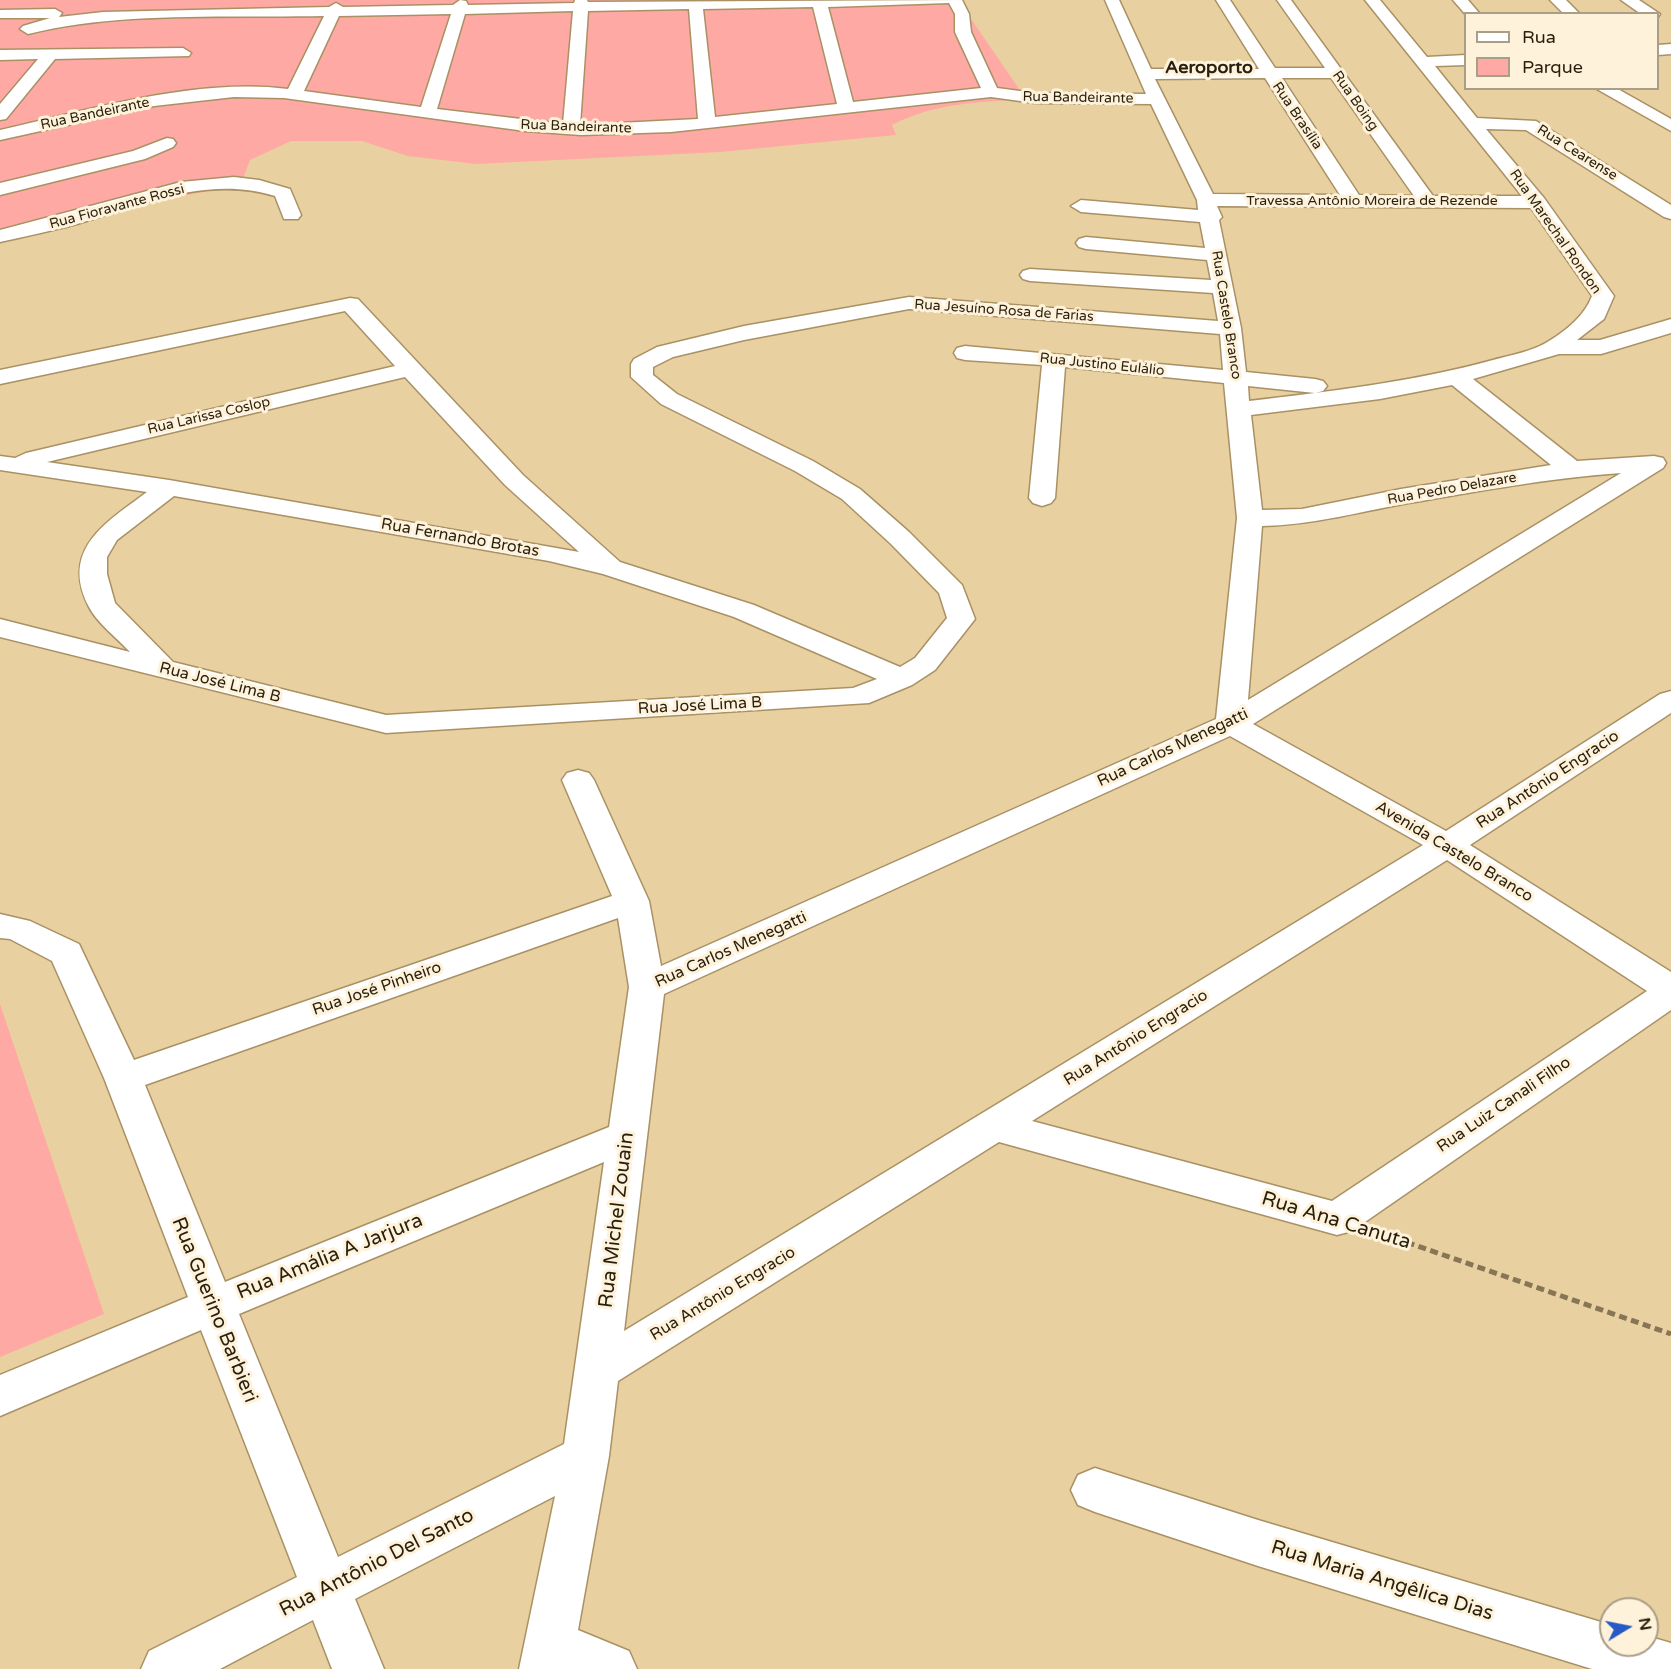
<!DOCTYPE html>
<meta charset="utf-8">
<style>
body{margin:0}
#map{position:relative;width:1671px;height:1669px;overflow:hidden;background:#e9d0a0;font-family:"Varela Round",sans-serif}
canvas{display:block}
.legend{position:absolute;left:1464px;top:12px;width:195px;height:78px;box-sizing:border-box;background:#fff2db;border:2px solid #a99e88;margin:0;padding:8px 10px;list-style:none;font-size:18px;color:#281f0c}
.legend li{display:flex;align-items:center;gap:12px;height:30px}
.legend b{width:30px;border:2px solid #a99e88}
.north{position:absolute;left:1599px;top:1597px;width:60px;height:60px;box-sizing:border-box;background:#fff2db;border:2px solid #a99e88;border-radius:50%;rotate:80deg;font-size:16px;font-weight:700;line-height:24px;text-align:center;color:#281f0c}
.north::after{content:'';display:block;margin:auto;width:21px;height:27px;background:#2959c7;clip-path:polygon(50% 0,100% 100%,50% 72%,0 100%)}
</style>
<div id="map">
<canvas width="1671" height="1669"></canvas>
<ul class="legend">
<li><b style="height:8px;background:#fff"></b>Rua</li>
<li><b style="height:16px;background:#fea9a4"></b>Parque</li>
</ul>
<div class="north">N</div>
</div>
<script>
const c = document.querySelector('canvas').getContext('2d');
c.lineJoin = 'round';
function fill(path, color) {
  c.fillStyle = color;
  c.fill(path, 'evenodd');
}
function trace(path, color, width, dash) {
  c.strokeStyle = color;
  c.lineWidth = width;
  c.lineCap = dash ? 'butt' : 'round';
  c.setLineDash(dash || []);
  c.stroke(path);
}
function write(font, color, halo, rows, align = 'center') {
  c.font = font + ' "Varela Round",sans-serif';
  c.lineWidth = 6;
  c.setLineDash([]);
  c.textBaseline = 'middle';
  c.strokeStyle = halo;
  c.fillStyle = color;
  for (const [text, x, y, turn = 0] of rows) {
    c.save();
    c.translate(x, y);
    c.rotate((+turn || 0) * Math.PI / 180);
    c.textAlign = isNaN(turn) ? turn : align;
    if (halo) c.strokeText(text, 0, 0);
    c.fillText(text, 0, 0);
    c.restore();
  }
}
fill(new Path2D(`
 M0,0H958L1026,99C979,102 934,103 892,125L896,135L720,152L476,164L408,156L362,141H291L250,160L241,184L0,234Z
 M0,1004L104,1314L0,1357Z`), '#fea9a4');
const minor = new Path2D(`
 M460,0L466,1L468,5L574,3L575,0H587L588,2L962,0L969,14L971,32L997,88L1035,93L1146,94L1105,0H1119L1151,69H1259L1216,0H1230L1275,68H1325L1277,0H1291L1433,196H1522L1365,0H1380L1427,57L1466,55V65L1435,66L1477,118L1536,121L1671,205V219L1664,217L1526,130L1486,129L1544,198L1614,296L1604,319L1577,340H1600L1671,319V333L1601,354H1559L1473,379L1577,461L1654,456L1663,458L1666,463L1663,468L1253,724L1446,831L1660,694L1671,691V713L1470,845L1671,972V1010L1352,1231L1337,1235L999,1142L618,1381L609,1456L578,1630L629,1651L637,1669H519L555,1496L355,1599L384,1669H332L313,1620L220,1669H141L149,1651L297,1577L201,1330L0,1416V1375L188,1297L104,1078L52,961L10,939L0,938V914L30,921L79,944L134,1060L612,896L562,780L567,773L578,770L589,773L594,780L649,901L661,966L1216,719L1237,518L1224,383L1065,367L1055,498L1051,503L1042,506L1033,503L1029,498L1042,365L965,360L957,358L954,353L957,348L965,346L1223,370L1220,334L909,309L744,340L673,357L653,367V375L677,394L813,461L860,489L909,532L962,585L975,619L935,670L912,685L869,703L386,733L0,637V619L130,652C117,638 97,623 89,607C59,549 107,522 147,492L0,470V456L15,458L26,453L395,366L345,311L0,384V370L350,298L358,299L523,475L620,562L754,605L900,667L915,658L947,618L939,593L891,544L842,499L795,471L661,404L631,377V364L634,359L657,347L744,326L909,297L1218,321L1213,293L1030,281L1023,279L1020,275L1023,271L1030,269L1211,280L1207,260L1086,249L1079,247L1076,243L1079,239L1086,237L1205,248L1200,222L1081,212L1071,206L1081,200L1198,210L1197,200L1151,104L1035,103L991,97L671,132L581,135L525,131L284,98L234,97L154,106L0,140V130C88,110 198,77 288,89L324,16C229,18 119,11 28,34L20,29L23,26L50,18H0V10L55,9L62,13L59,17L103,12L329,7L336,3L343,7L453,5ZM949,3L955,14V32L981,88L853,102L828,7ZM813,7L837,104L715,117L703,9ZM689,9L698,119L580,125L588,11ZM573,11L563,124L437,109L465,14ZM451,14L421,107L304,91L339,16ZM1265,78L1340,195L1213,194L1155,79ZM1282,78H1331L1414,196L1359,195ZM1217,206L1531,208L1592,296C1585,315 1567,330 1549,341C1534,351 1511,355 1493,360C1413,382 1332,391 1249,401L1248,386L1315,393L1323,391L1327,386L1323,381L1315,379L1246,372L1241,328L1219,220L1222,217ZM405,377L505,485L579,552L169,480L47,462ZM1452,385L1551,465L1401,489L1302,509L1262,510L1251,415L1380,399ZM1621,473L1248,700L1262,526C1311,525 1355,513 1403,504C1475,492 1548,478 1621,473ZM174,496L549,561L603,574L734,617L877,679L853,688L386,715L173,662L115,603L107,574V557L117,540ZM1230,736L1423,845L624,1331L664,994ZM1447,860L1647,991L1332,1201L1032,1121ZM618,918L629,987L609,1127L225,1282L145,1085ZM604,1162L564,1444L338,1557L239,1314Z
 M1453,0H1468L1480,14L1466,15Z
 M1550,0H1566L1580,14H1564Z
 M1621,0H1639L1660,14L1658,17V14H1641Z
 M1671,44V54L1658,55V45Z
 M183,48L191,53L189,56L55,59L6,119L0,120V104L38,59L0,60V50Z
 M1595,88H1616L1671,119V131Z
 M167,138L173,139L176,143L173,147L145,159L0,195V183L133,151Z
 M234,177L259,180L290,189L301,215L298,219H284L275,196C208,175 140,205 77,224C51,231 26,236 0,242V230L181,182Z
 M1095,1468L1258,1520L1611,1625V1645H1647V1636L1671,1643V1669H1592L1258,1566L1095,1512L1078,1505L1071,1490L1078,1475Z`);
trace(minor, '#a99164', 3);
trace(new Path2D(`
 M1383,1234L1671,1334`), '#877655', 5, [8, 4.5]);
fill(minor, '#fff');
write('14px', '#281f0c', '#fff2db', [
 ["Rua Bandeirante",1078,98,1],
 ["Rua Boing",1355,101,55],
 ["Rua Bandeirante",95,114,-12],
 ["Rua Brasília",1297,116,56],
 ["Rua Bandeirante",576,127,2],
 ["Rua Cearense",1577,153,32],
 ["Travessa Antônio Moreira de Rezende",1372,201],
 ["Rua Fioravante Rossi",117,207,-15],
 ["Rua Marechal Rondon",1555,232,55],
 ["Rua Jesuíno Rosa de Farias",1004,311,4],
 ["Rua Castelo Branco",1226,315,81],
 ["Rua Justino Eulálio",1102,365,6],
 ["Rua Larissa Coslop",209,416,-13],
 ["Rua Pedro Delazare",1452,489,-10]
]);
write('16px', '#281f0c', '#fff2db', [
 ["Rua Fernando Brotas",460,538,10],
 ["Rua José Lima B",220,683,14],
 ["Rua José Lima B",700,706,-3],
 ["Rua Carlos Menegatti",1173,748,-25],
 ["Rua Antônio Engracio",1548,780,-33],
 ["Avenida Castelo Branco",1454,852,31],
 ["Rua Carlos Menegatti",731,950,-24],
 ["Rua José Pinheiro",377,989,-19],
 ["Rua Antônio Engracio",1136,1038,-32],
 ["Rua Luiz Canali Filho",1504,1105,-34],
 ["Rua Antônio Engracio",723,1294,-31]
]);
write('bold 18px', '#281f0c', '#fff2db', [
 ["Aeroporto",1209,68]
]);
write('20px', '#281f0c', '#fff2db', [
 ["Rua Michel Zouain",617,1220,-83],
 ["Rua Ana Canuta",1336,1221,17],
 ["Rua Amália A Jarjura",330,1257,-22],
 ["Rua Guerino Barbieri",214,1310,68],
 ["Rua Antônio Del Santo",377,1563,-27],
 ["Rua Maria Angêlica Dias",1382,1581,17]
]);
</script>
